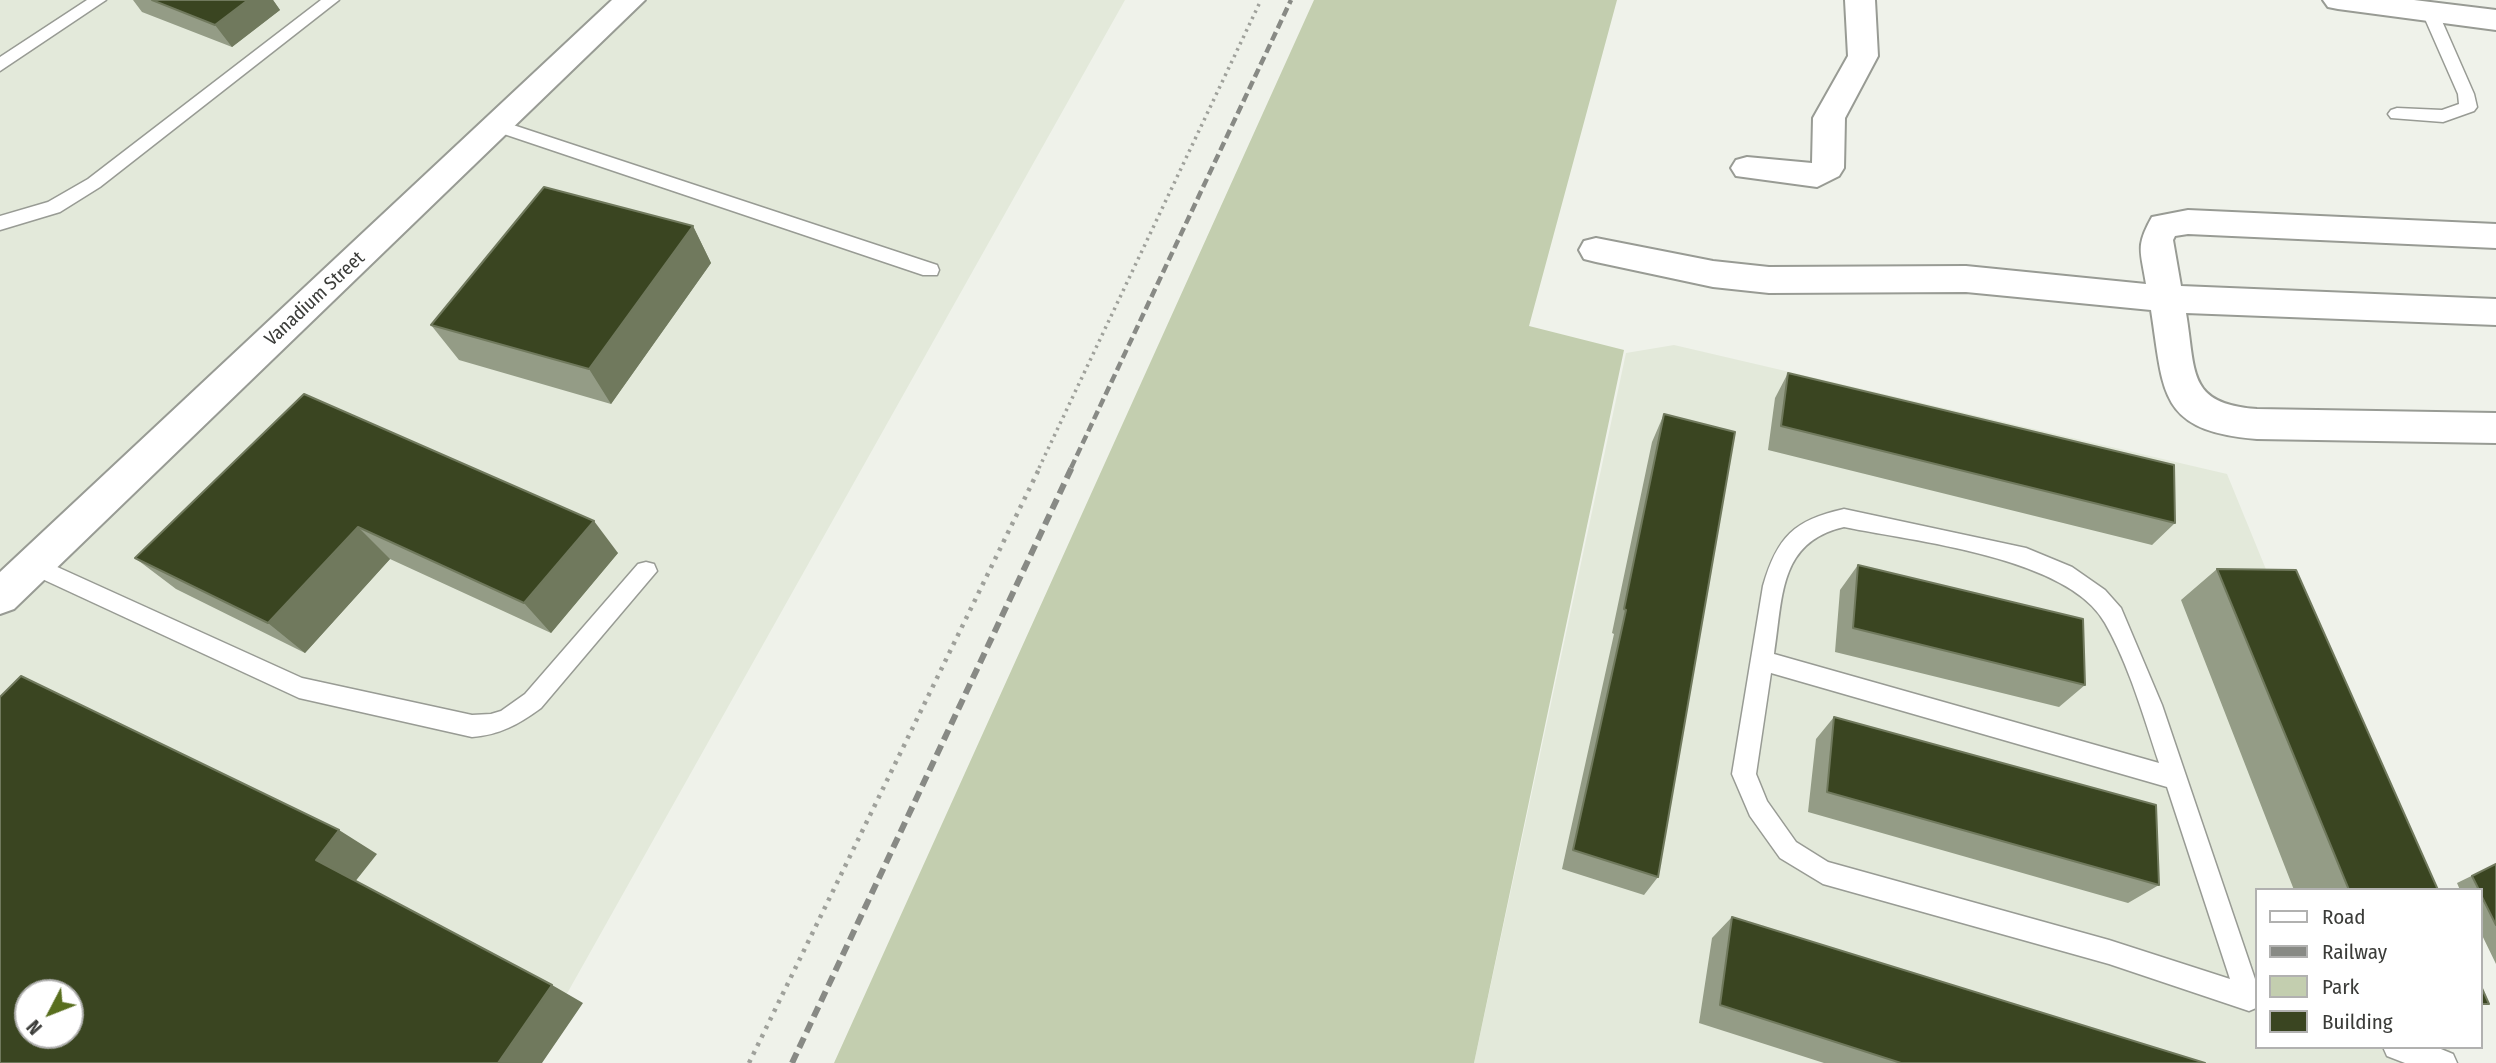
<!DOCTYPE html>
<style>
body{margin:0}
#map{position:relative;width:2496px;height:1063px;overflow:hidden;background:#eff2ea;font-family:"Fira Sans Condensed",sans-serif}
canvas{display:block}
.legend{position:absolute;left:2255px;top:888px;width:228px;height:161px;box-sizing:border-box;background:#fff;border:2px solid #b1b1b0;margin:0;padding:9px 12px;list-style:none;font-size:21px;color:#3b3c39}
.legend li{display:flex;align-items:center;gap:14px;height:35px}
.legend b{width:35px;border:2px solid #b1b1b0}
.north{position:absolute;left:14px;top:979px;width:70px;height:70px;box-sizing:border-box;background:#fff;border:2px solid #b1b1b0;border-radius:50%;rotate:228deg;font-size:19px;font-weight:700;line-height:28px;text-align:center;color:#3b3c39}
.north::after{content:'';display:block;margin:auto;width:24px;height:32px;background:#586e1e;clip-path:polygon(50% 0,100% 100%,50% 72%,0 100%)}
</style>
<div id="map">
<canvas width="2496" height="1063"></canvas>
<ul class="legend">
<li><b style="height:9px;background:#fff"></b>Road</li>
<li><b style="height:9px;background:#888a85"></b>Railway</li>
<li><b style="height:19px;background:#c3ceaf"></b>Park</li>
<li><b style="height:19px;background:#3a4521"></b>Building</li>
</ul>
<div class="north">N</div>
</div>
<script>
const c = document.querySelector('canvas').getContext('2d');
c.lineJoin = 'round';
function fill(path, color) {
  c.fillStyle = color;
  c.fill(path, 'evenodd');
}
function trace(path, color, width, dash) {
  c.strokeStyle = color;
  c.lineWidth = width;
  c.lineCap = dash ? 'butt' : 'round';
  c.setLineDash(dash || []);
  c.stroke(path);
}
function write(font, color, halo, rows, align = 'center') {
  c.font = font + ' "Fira Sans Condensed",sans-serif';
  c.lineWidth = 7;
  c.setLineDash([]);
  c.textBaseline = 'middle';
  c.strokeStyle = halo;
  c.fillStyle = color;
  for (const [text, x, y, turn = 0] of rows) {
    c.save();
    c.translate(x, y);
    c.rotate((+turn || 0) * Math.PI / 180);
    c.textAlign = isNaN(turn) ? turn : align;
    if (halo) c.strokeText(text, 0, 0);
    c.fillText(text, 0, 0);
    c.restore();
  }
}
fill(new Path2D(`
 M0,0H1125L528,1063H0ZM28,993H70V1035H28Z
 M1674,345L2227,474L2397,890H2256V1047H2450V1063H1474L1626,353Z`), '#e3e9da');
fill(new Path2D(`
 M1314,0H1617L1529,326L1624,350L1474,1063H834Z`), '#c3ceaf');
const service = new Path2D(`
 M87,0H106L0,71V57Z
 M321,0H339L100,187L60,212L0,230V216L48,202L88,179Z
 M2430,7L2438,12L2474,94L2477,107L2474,111L2443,122L2391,118L2388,114L2391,110L2397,108L2442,110L2459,104L2458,94L2422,12Z
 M498,120L937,265L939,270L937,275H923L492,130L489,126L492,122Z
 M1844,509L2026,548L2072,567L2105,590L2121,608L2162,705L2256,982V1008L2249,1011L2109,964L1823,884L1780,858L1750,816L1732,774L1763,586C1777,537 1794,520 1844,509ZM1844,527C1912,541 2069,557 2105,623C2129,665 2144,718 2159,763L1774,654C1783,598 1778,542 1844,527ZM1771,673L2167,787L2230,979L2109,940L1828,862L1796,842L1767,801L1756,774Z
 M33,556L302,678L472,715L491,714L501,711L525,694L638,564L646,562L654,564L657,571L541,708C519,724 500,735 472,737L299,698L25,571L22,565L25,559Z
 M2383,1047H2436L2453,1054L2457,1063H2405L2387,1056Z`);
const minor = new Path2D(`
 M612,0H645L14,609L0,614V572Z
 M1845,0H1875L1878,56L1845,118L1844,168L1839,176L1817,187L1736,176L1731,168L1736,160L1747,157L1812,163L1813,118L1848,56Z
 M2323,0H2414L2496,10V30L2338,9L2328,7Z
 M2188,210L2496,224V248L2188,234L2175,236L2173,240L2181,286L2496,299V325L2186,313C2196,371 2186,404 2257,409L2496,413V443L2257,439C2158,431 2164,393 2151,310L1966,292L1769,293L1713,287L1596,262L1584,259L1579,250L1584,241L1596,238L1713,261L1769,267L1966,266L2146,284C2141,251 2135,247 2152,217Z`);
trace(service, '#989b94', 3);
trace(minor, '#989b94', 4);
trace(new Path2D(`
 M1039,468L1261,0`), '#9fa19b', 3.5, [2.5, 4.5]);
trace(new Path2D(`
 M749,1063L1040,467`), '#9fa19b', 4.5, [3.5, 6]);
fill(service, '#fff');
fill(minor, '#fff');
trace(new Path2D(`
 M1071,468L1291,0`), '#888a85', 4.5, [9, 4.5]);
trace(new Path2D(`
 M792,1063L1072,467`), '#888a85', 6, [11, 6]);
fill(new Path2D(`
 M133,0H273L280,10L232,47L142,12Z
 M693,226L711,263L611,404L459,360L431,325Z
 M1788,373L2175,523L2152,545L1768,450L1775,398Z
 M304,394L618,553L551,633L390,559L305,653L176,589L135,558Z
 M1664,414L1658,877L1644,895L1562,869L1614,634L1612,633L1652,442Z
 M1858,565L2085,685L2059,707L1835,652L1840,590Z
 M2217,569L2438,890H2294L2181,600Z
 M1834,717L2159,885L2128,903L1808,812L1816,739Z
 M2496,864V964L2480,931V890H2460L2457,883Z
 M1732,917L2205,1063H1824L1699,1023L1712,938Z`), '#949c86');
fill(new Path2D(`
 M248,0H273L280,10L232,47L215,25Z
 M693,226L711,263L611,404L589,369Z
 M594,521L618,553L551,633L524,603Z
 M358,527L390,559L305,653L268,623Z
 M339,830L377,854L354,883L316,860Z
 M552,985L583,1003L542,1063H498Z`), '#70795d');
const building = new Path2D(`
 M152,0H248L215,25Z
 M544,187L693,226L589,369L431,325Z
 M1788,373L2174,465L2175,523L1781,426Z
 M304,394L594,521L524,603L358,527L268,623L135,558Z
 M1664,414L1735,432L1658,877L1573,850L1626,610L1624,609Z
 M1858,565L2083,619L2085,685L1853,628Z
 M2217,569L2296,570L2438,890H2349Z
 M21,676L339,830L316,860L552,985L498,1063H0V697ZM28,993H70V1035H28Z
 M1834,717L2156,805L2159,885L1827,792Z
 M2496,864V925L2480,893V890H2479L2472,876Z
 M1732,917L2205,1063H1901L1720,1005Z
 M2480,984L2489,1004H2480Z`);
fill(building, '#3a4521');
trace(building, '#70795d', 2);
write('19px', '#3b3c39', '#fff', [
 ["Vanadium Street",315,299,-43]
]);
</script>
